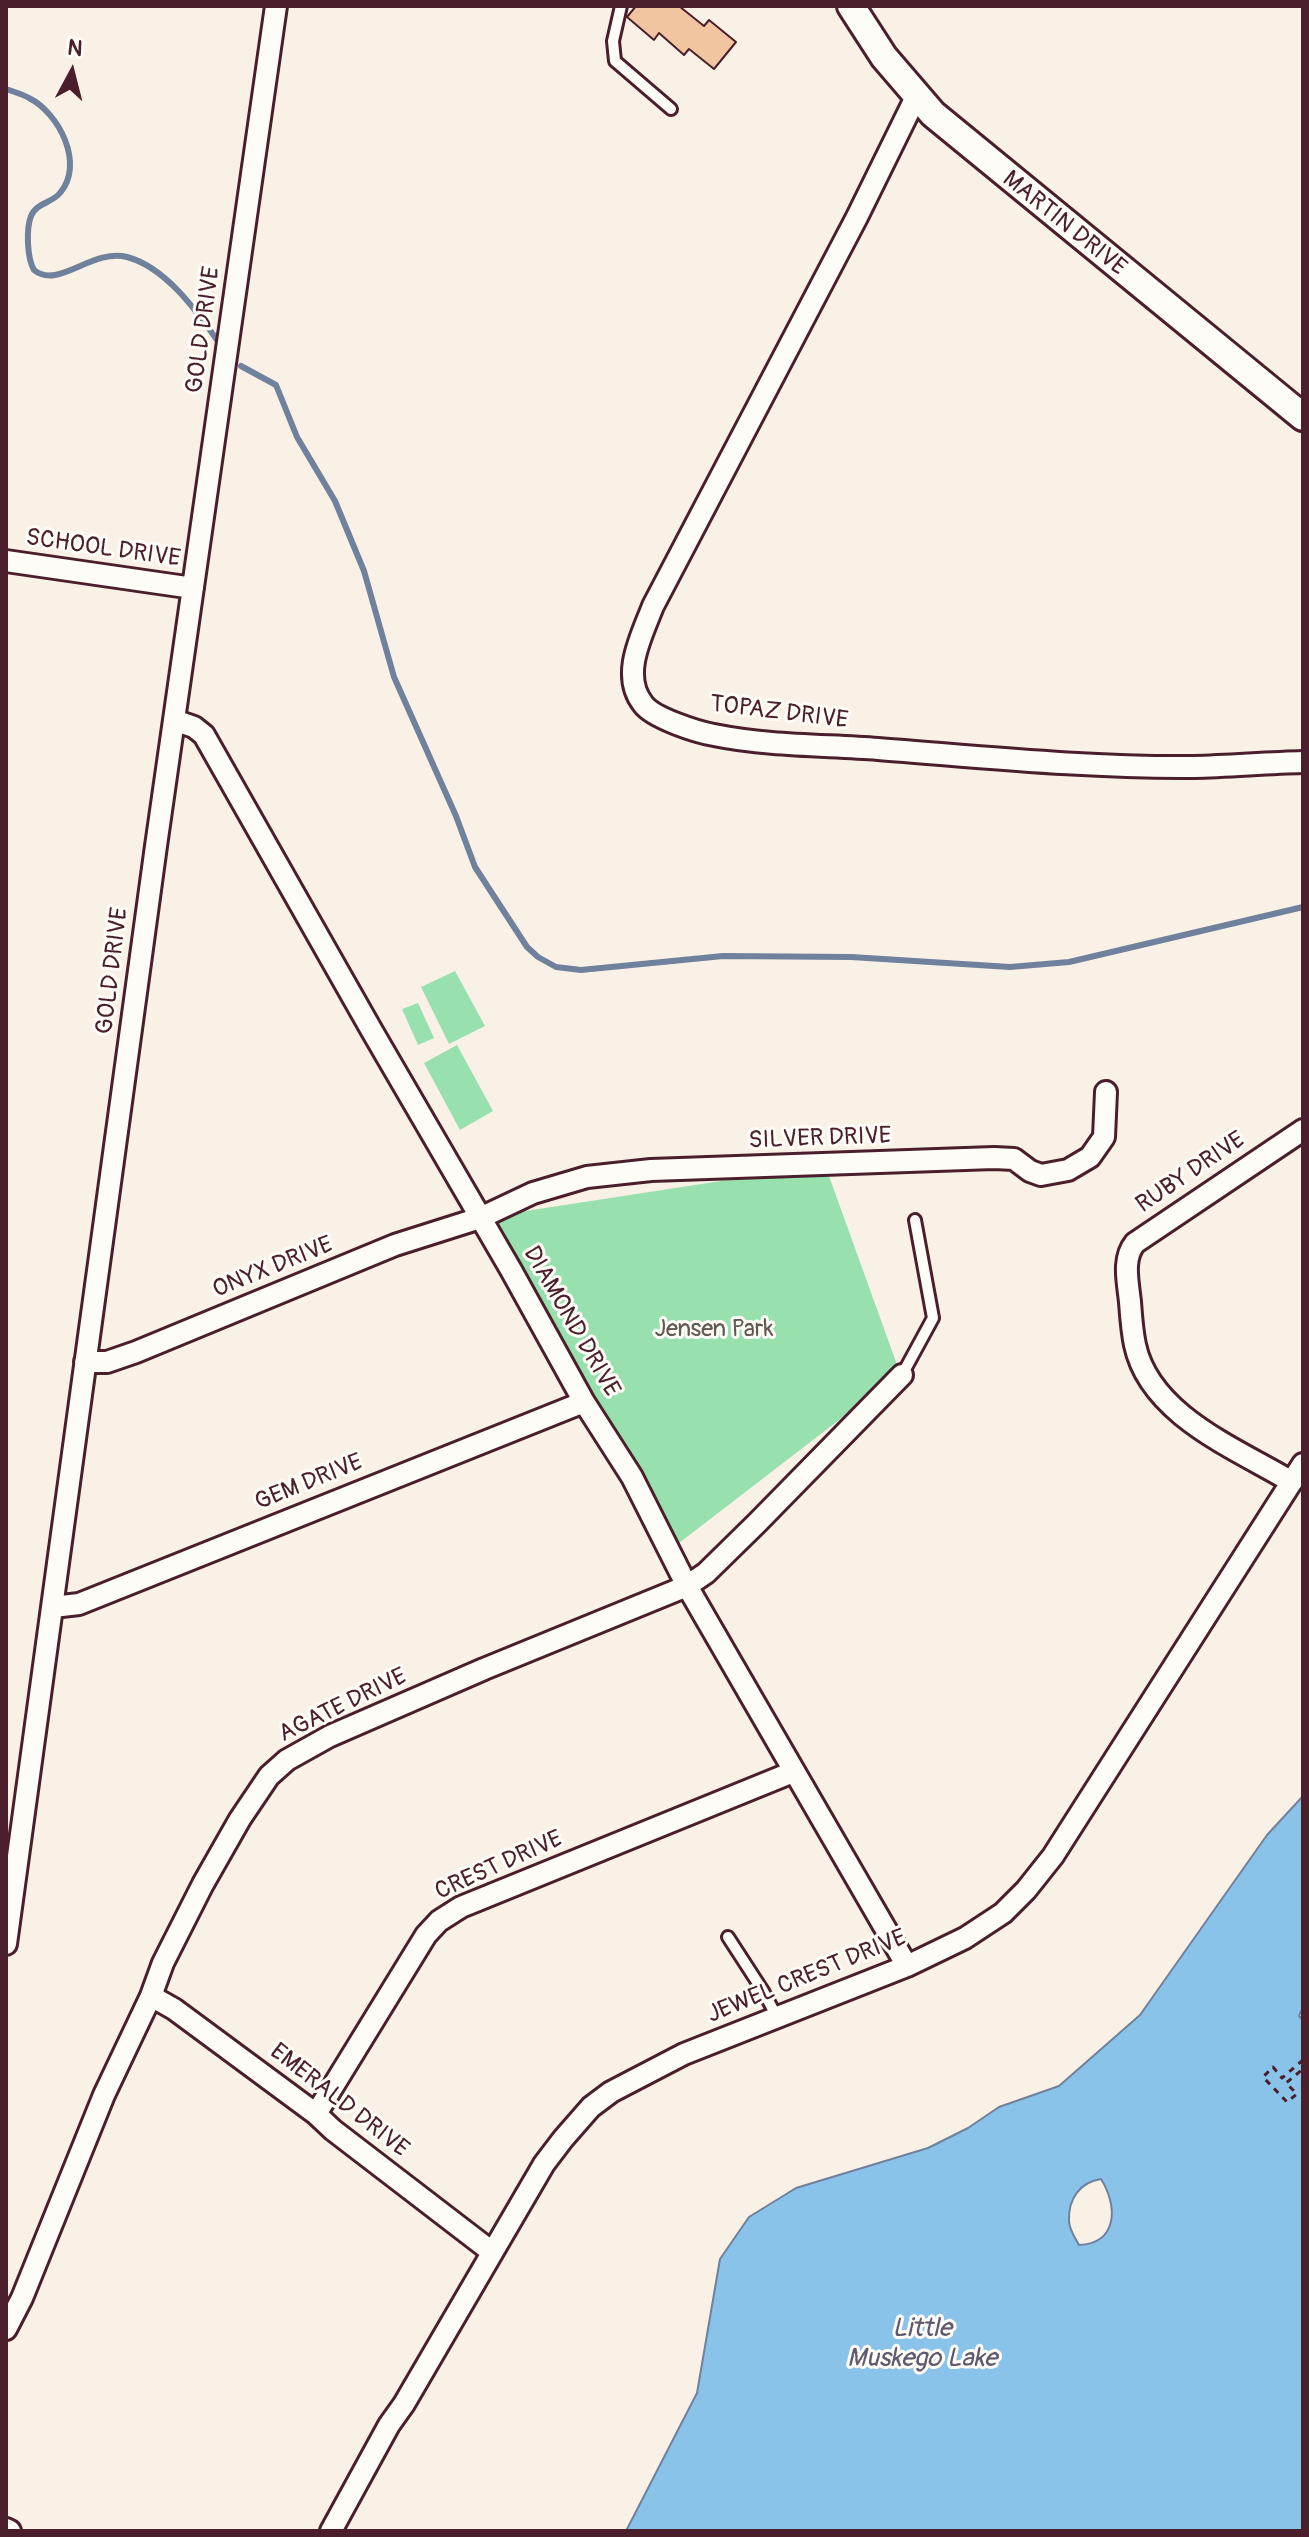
<!DOCTYPE html>
<style>
body{margin:0}
#map{position:relative;width:1309px;height:2537px;overflow:hidden;background:#faf1e6;font-family:Pangolin,sans-serif}
canvas{display:block}
.frame{position:absolute;inset:0;border:8px solid #4a1f2b;pointer-events:none}
.north{position:absolute;left:32px;top:32px;width:80px;height:80px;-webkit-text-stroke:6px #fdfcf7;paint-order:stroke;rotate:7deg;font-size:22px;font-weight:700;line-height:32px;text-align:center;color:#4a1f2b}
.north::after{content:'';display:block;margin:auto;width:28px;height:36px;background:#4a1f2b;clip-path:polygon(50% 0,100% 100%,50% 72%,0 100%)}
</style>
<div id="map">
<canvas width="1309" height="2537"></canvas>
<div class="frame"></div>
<div class="north">N</div>
</div>
<script>
const c = document.querySelector('canvas').getContext('2d');
c.lineJoin = 'round';
function fill(path, color) {
  c.fillStyle = color;
  c.fill(path, 'evenodd');
}
function trace(path, color, width, dash) {
  c.strokeStyle = color;
  c.lineWidth = width;
  c.lineCap = dash ? 'butt' : 'round';
  c.setLineDash(dash || []);
  c.stroke(path);
}
function write(font, color, halo, rows, align = 'center') {
  c.font = font + ' Pangolin,sans-serif';
  c.lineWidth = 6;
  c.setLineDash([]);
  c.textBaseline = 'middle';
  c.strokeStyle = halo;
  c.fillStyle = color;
  for (const [text, x, y, turn = 0] of rows) {
    c.save();
    c.translate(x, y);
    c.rotate((+turn || 0) * Math.PI / 180);
    c.textAlign = isNaN(turn) ? turn : align;
    if (halo) c.strokeText(text, 0, 0);
    c.fillText(text, 0, 0);
    c.restore();
  }
}
fill(new Path2D(`
 M455,971L485,1026L449,1044L421,987Z
 M418,1003L434,1038L418,1045L402,1009Z
 M457,1045L493,1111L460,1130L424,1063Z
 M825,1165L900,1373L670,1550L480,1218Z`), '#98e0ae');
const water = new Path2D(`
 M1303,1796V2007L1299,2016L1303,2020V2531H626L697,2393L720,2259L749,2217L796,2188L928,2148L968,2128L999,2107L1059,2086L1140,2015L1267,1835ZM1101,2179C1118,2206 1118,2243 1079,2245C1075,2238 1069,2229 1069,2221C1068,2199 1080,2182 1101,2179Z`);
fill(water, '#8ac3e9');
trace(water, '#70819d', 2);
trace(new Path2D(`
 M6,89C14,92 22,94 29,98C59,113 85,164 60,193C52,203 36,203 31,216C26,229 27,258 34,270C58,290 92,248 127,257C165,267 196,310 217,340
 M241,366L276,385L297,437L335,501L364,571L394,677L456,816L475,867L527,947L538,957L556,967L581,970L723,956L851,957L1010,967L1069,962L1303,907`), '#70819d', 6);
const building = new Path2D(`
 M636,6H679L704,26L709,20L736,42L714,69L689,49L684,55L659,33L654,40L627,17Z`);
fill(building, '#f0c5a0');
trace(building, '#4a1f2b', 2);
const service = new Path2D(`
 M621,6L613,41L615,61L671,109
 M902,1375L933,1318L915,1220
 M728,1937L763,1991L777,2017`);
const minor = new Path2D(`
 M916,97L857,217L653,606C642,635 620,675 643,704C653,718 697,732 714,735C768,746 824,745 878,749C983,757 1088,768 1194,767C1230,766 1267,763 1303,762
 M6,561L193,588
 M174,720L194,727L204,735L372,1031L511,1270L584,1402L632,1477L687,1586L907,1966
 M85,1362H107L136,1352L395,1245L480,1218L533,1193L587,1177L651,1170L994,1158L1014,1159L1030,1171L1041,1175L1068,1170L1090,1157L1104,1137L1106,1092
 M1292,1482C1235,1448 1150,1415 1135,1345C1132,1331 1131,1316 1130,1302C1128,1282 1122,1259 1135,1243L1303,1130
 M53,1607L79,1604L584,1402
 M6,1944L156,846L276,6
 M151,1996L174,2009L316,2114L333,2130L492,2252
 M316,2114L426,1935L439,1921L461,1907L793,1772
 M6,2329L22,2298L104,2095L151,1996L163,1963L203,1884L240,1819L269,1776L287,1760L330,1736L484,1669L687,1586L706,1573L757,1523L902,1375
 M6,2529L10,2531
 M331,2531L389,2425L404,2404L544,2164L563,2139L591,2107L611,2092L684,2054L907,1966L965,1938L1003,1913L1026,1890L1053,1856L1303,1464`);
const tertiary = new Path2D(`
 M851,6L884,57L933,114L1303,417`);
trace(service, '#4a1f2b', 16);
trace(minor, '#4a1f2b', 26);
trace(tertiary, '#4a1f2b', 32);
trace(new Path2D(`
 M1303,2060L1282,2078L1273,2067L1263,2077L1287,2102L1297,2094L1286,2083L1303,2069`), '#4a1f2b', 3, [6, 6]);
trace(service, '#fdfcf7', 10);
trace(minor, '#fdfcf7', 20);
trace(tertiary, '#fdfcf7', 26);
write('24px', '#4a1f2b', '#fdfcf7', [
 ["MARTIN DRIVE",1064,224,39],
 ["GOLD DRIVE",204,330,-82],
 ["SCHOOL DRIVE",103,549,8],
 ["TOPAZ DRIVE",779,713,7],
 ["GOLD DRIVE",113,971,-83],
 ["SILVER DRIVE",820,1139,-2],
 ["RUBY DRIVE",1191,1173,-34],
 ["ONYX DRIVE",273,1268,-22],
 ["DIAMOND DRIVE",571,1322,60],
 ["GEM DRIVE",309,1483,-22],
 ["AGATE DRIVE",343,1706,-26],
 ["CREST DRIVE",499,1866,-24],
 ["JEWEL CREST DRIVE",807,1977,-22],
 ["EMERALD DRIVE",339,2101,38]
]);
write('24px', '#615952', '#fdfcf7', [
 ["Jensen Park",714,1330]
]);
write('italic 26px', '#60586e', '#fdfcf7', [
 ["Little",922,2329],
 ["Muskego Lake",922,2359]
]);
</script>
